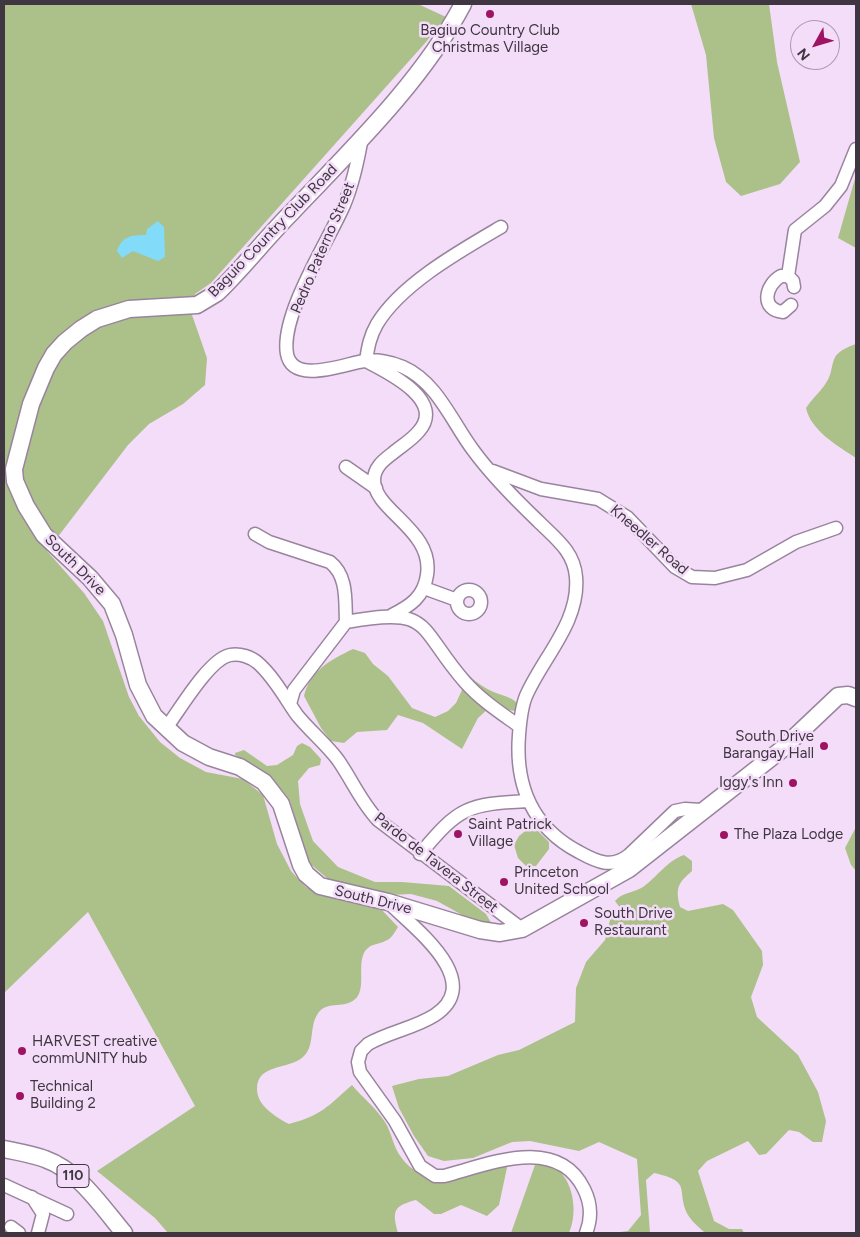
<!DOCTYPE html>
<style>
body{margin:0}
#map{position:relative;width:860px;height:1237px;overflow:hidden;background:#f4ddf9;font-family:Figtree,sans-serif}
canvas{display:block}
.frame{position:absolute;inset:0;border:5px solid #3f3641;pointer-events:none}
.north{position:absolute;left:790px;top:20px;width:50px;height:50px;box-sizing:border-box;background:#f4ddf9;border:1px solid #ac9aaf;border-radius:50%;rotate:231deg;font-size:14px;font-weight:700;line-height:20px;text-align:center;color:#3f3641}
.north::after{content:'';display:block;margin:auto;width:18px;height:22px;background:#9e1462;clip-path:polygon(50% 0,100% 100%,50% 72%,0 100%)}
</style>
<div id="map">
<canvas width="860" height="1237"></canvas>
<div class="frame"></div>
<div class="north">N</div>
</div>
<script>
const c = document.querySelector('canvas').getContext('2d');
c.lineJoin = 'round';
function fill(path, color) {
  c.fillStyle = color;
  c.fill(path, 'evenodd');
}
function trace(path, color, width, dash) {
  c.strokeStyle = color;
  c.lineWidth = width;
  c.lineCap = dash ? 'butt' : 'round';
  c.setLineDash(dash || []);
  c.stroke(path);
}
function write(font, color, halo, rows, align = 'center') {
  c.font = font + ' Figtree,sans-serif';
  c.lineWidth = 5;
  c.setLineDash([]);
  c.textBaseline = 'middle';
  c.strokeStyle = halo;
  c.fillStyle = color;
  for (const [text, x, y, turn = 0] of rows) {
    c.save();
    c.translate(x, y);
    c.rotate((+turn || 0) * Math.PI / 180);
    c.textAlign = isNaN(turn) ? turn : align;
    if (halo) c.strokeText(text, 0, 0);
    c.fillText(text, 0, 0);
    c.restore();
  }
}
fill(new Path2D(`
 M4,4H418L446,17L426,42L211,283L195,294L191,312L207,358L205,385L183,404L149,424L128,445L47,551L84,593L103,621L129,697L139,716L160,742L180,758L206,772L243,779L263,795L277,844L291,871L306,887L336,899L380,908L398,927C396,930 393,936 389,939C381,945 370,942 364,953C357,967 367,991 354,1000C343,1009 325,1000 317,1015C309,1028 315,1046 303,1057C289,1070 257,1063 257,1089C257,1106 276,1117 289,1124C322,1115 327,1107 352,1085C362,1097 376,1108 385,1122C392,1133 393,1147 401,1157C425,1192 476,1174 508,1163L499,1205L487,1216L461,1205L441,1214H434L416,1200C393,1206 392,1211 398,1233H168L155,1218L97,1171L195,1106L88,912L4,993Z
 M691,4H769L777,62L800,162L780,184L741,196L726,182L714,138L706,55Z
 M856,175V248L838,238Z
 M856,344V458C838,446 811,431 806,408C811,400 818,394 824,386C839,366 823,355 856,344Z
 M353,649L365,653L373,664L388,676L412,708L435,717L448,711L456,703L462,690L458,675L459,664C468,676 482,688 496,693C507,697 512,697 520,706L515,711L490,707L478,718L462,749L423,723L398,715L387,730L357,732L344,743L331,741L321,728L304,696C310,671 330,660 353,649Z
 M302,743L310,747L321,759L320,765L309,768L298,781L300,804L313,841L338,867L375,882H402L449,886L486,914L493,926L464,916L437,901L411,894L389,895L328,879L308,862L290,801C277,780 257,766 235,755V753L244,750L267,766L277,765L293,755L297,746Z
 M856,827V871L851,865L845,848Z
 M529,828L537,830L549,842V849L536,866L527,867L518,858L514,845L519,836Z
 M684,855L692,861V871C678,883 675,888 680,907L688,911L723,904L733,910L762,951L763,965L751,997L757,1017L798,1055L818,1092L826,1121L822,1142H813L799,1132L789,1130L766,1154L759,1155L748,1141L707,1161L698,1171L714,1221L729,1229H742L744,1233H705C700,1228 692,1222 688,1215C675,1190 694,1182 654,1173L646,1180L650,1233H612L628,1231L641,1215L637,1159L599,1142L579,1151L530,1141L512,1142L473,1158L444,1161L428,1156L414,1136L399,1108L392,1086L419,1079L448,1076L498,1055L519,1050L575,1022L576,988L586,962L605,940L610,920L621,909L615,901C623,892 633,893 643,887C657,877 668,860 684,855Z
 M536,1162C570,1161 581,1207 569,1233H511Z`), '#acc089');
fill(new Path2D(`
 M158,221L164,227L165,257L158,261L133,251L122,258L117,251C122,236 131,235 146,235L147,229Z`), '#82dbf8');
const minor = new Path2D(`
 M362,137C358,160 353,184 344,205C328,242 280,315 287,354C293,385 344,364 364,361C376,359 392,362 403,367C437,382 452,422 473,450C492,476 515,499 538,521C555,538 574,551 576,577C580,622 543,657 526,696C521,708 520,722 519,735C515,786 533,828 579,852C597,862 612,869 629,855L675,811L685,809L701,810
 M788,276L795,230L825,206L841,186L856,149
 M791,305L783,312C760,310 765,285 781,276H788L793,281L794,287
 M346,467L376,488
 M493,471L541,489L598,499L627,517L675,567L692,577L715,578L747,570L796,542L836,528
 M255,534L269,542L330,562C348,576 345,601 346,622
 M424,588L457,600
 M457 602a12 12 0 1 1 24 0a12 12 0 1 1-24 0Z
 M392,615C410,606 424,597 427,575C434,530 374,511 374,480C374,467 384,460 393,453C401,446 412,440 419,431C446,400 387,372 366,361C368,347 370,336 377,324C401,284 460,251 501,227
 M290,704L294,690L346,622C434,606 416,626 465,682C481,700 501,713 519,726
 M166,728C179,711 209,659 230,655C240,653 251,657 258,663C274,677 285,698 297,715C310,731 326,744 338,760C352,780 361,802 378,820L522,929
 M420,854C459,807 467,804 528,801
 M389,903C414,928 486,981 435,1015C415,1028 389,1032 368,1044L361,1051L358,1062L360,1072L395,1121L420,1166L435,1176H444C487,1165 557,1134 584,1189C591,1203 592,1218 586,1233
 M4,1185L67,1214
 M32,1197L43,1214L38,1233
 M11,1227L19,1233`);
const major = new Path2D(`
 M463,4C423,80 352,149 292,212C266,238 244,267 217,293L197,305L129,309L97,319L81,329L65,342L54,354L46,368L31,404L14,469L15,481L26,506L44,535L90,578L112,604L124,635L138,685L154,716L183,743L209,757L240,767L264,782L281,804L301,865L306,874L320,886L388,902L480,930L500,933L522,929L629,869L781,750L838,696L848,695L856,698
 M4,1149C18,1152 32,1154 45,1159C79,1171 102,1207 124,1233`);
trace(minor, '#99849d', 15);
trace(major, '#99849d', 19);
trace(minor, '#fff', 12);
trace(major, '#fff', 16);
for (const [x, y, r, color] of [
 [490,14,5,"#9e1462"],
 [824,746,5,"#9e1462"],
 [793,783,5,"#9e1462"],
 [458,834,5,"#9e1462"],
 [724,835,5,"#9e1462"],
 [504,882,5,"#9e1462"],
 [584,923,5,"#9e1462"],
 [22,1051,5,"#9e1462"],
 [20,1096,5,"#9e1462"]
]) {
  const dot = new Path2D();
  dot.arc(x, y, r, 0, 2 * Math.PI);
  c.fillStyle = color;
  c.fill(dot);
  trace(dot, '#f4ddf9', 2);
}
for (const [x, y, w] of [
 [73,1176,32]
]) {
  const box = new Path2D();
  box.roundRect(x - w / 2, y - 11.5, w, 23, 4);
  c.fillStyle = '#f4ddf9';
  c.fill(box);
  trace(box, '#3f3641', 1);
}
write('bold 14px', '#3f3641', null, [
 ["110",73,1176]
]);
write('15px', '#3f3641', '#f4ddf9', [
 ["Bagiuo Country Club",490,31,"center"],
 ["Christmas Village",490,48,"center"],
 ["South Drive",814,737,"right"],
 ["Barangay Hall",814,754,"right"],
 ["Iggy's Inn",783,783,"right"],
 ["Saint Patrick",468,825],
 ["Village",468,842],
 ["The Plaza Lodge",734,835],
 ["Princeton",514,873],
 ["United School",514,890],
 ["South Drive",594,914],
 ["Restaurant",594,931],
 ["HARVEST creative",32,1042],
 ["commUNITY hub",32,1059],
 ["Technical",30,1087],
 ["Building 2",30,1104]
], 'left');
write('15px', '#3f3641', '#f4ddf9', [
 ["Baguio Country Club Road",273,231,-46],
 ["Pedro Paterno Street",323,248,-67],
 ["Kneedler Road",649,540,41],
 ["South Drive",75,565,45],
 ["Pardo de Tavera Street",436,863,38],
 ["South Drive",373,900,14]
]);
</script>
